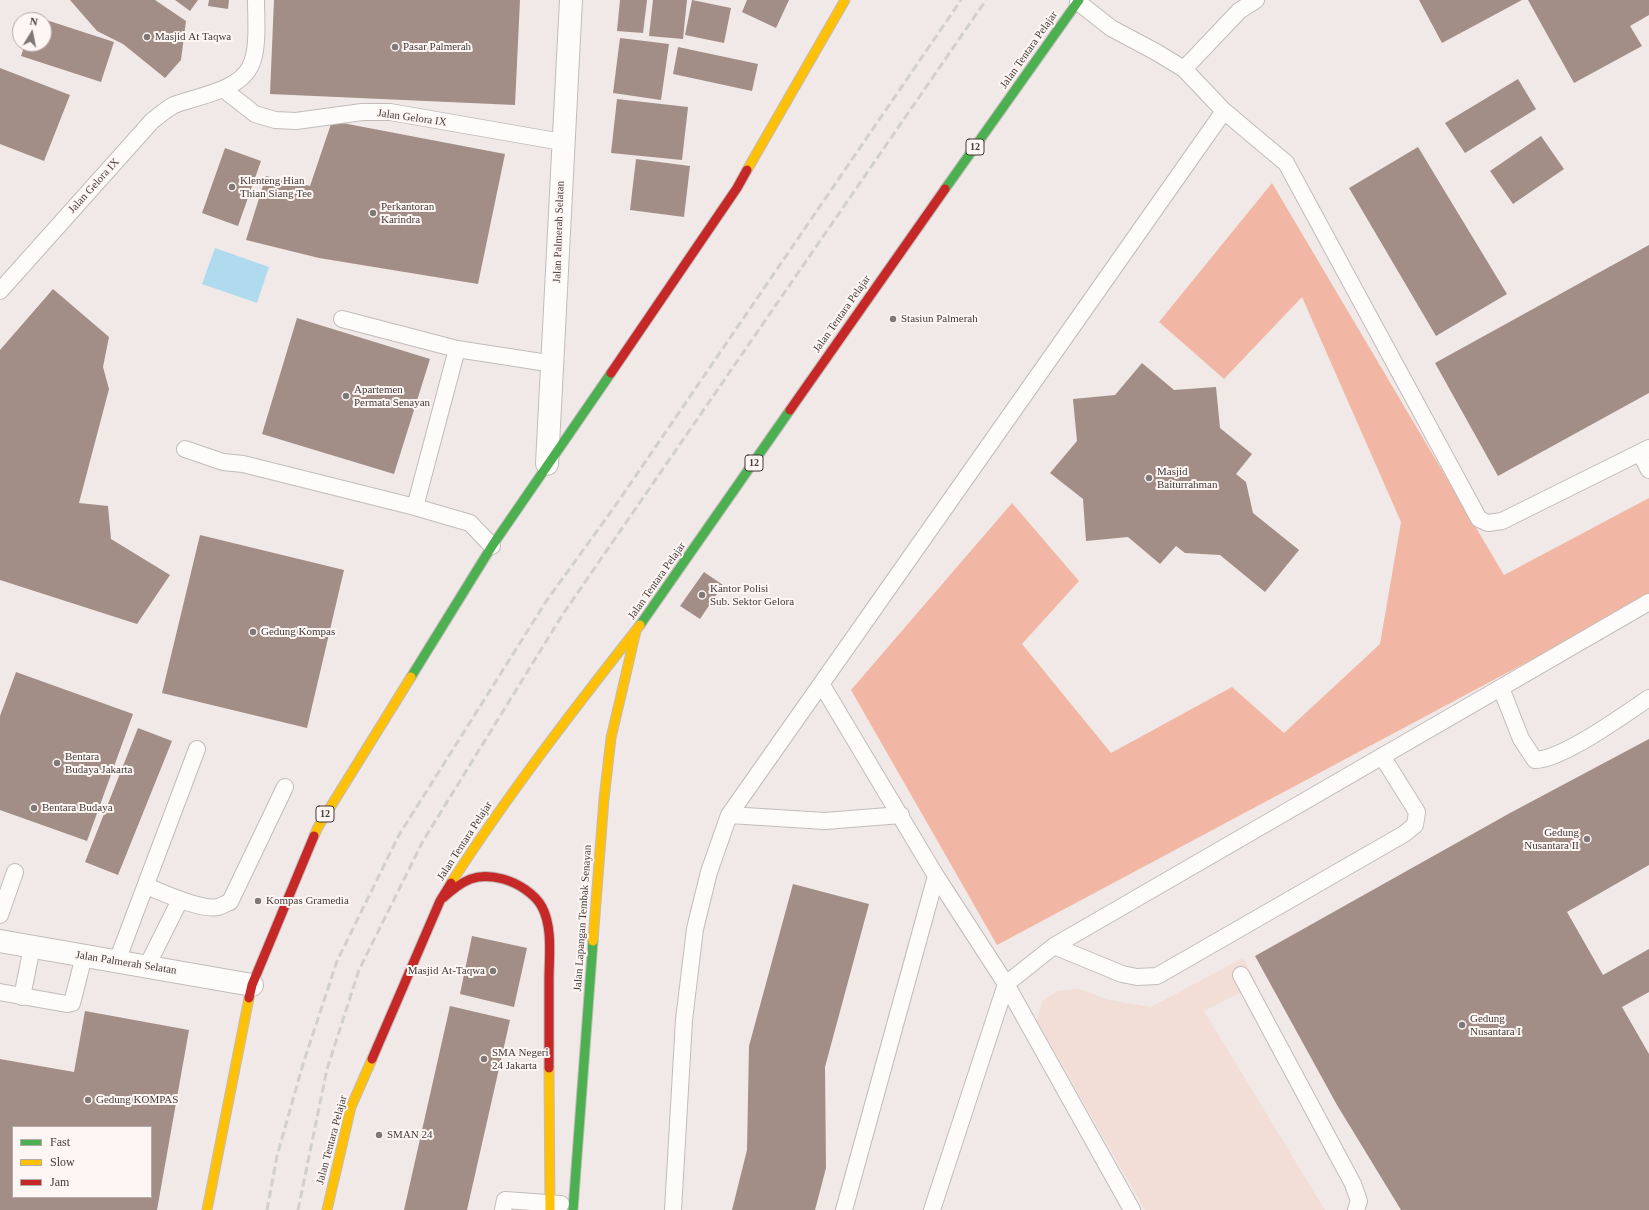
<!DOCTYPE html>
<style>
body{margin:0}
#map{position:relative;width:1649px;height:1210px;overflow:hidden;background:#f0e9e7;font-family:"Times New Roman",serif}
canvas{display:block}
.legend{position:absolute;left:12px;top:1126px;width:140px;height:72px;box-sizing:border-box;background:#fef6f3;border:1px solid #b2aba9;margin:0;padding:5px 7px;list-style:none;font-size:12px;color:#413b3a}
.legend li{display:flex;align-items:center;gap:8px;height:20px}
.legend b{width:20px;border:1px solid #b2aba9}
.north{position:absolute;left:12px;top:12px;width:40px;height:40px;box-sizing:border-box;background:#fef6f3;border:1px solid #b2aba9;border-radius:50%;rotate:10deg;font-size:11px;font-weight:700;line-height:16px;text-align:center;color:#413b3a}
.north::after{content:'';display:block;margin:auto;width:14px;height:18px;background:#7e7877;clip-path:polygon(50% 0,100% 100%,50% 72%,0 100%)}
</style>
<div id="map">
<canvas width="1649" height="1210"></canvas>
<ul class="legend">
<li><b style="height:5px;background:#4caf50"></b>Fast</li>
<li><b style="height:5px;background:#ffc107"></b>Slow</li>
<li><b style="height:5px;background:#c62828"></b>Jam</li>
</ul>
<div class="north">N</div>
</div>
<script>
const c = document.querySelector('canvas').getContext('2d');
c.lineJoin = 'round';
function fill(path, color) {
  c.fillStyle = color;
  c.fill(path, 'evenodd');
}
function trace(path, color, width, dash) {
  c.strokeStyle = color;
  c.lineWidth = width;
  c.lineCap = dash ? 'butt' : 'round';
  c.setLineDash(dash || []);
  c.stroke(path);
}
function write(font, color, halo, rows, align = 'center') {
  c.font = font + ' "Times New Roman",serif';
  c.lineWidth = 4;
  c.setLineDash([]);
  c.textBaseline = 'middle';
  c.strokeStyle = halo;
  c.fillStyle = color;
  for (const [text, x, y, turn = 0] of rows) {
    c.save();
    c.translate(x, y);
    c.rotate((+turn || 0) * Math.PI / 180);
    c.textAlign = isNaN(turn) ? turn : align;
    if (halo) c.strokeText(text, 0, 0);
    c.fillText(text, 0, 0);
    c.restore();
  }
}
fill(new Path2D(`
 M1243,958L1257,984L1204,1011L1325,1210H1145L1037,1021L1042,1001L1057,991L1080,989L1109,1000L1151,1007Z`), '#f3ddd7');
fill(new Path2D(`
 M1272,183L1504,575L1649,498V597L997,945L851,690L1012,503L1079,581L1022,644L1111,753L1232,687L1284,733L1380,644L1401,522L1302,297L1224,379L1159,322Z`), '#f1b7a4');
fill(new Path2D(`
 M215,248L269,267L257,303L202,284Z`), '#b0dbef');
fill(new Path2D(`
 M70,0H155L186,21L181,60L165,78L123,44L97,31Z
 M175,0H198L190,11Z
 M209,0H229L228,9L208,6Z
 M274,0H520L515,105L270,94Z
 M620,0H647L643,33L617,31Z
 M653,0H687L683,39L649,36Z
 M692,0L731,8L724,43L685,35Z
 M747,0H789L776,28L742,12Z
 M1419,0H1522L1442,43Z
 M1528,0H1649V15L1630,26L1642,46L1574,83Z
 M34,16L114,42L101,82L21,56L25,44H44V20H33Z
 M620,38L669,44L661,100L613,93Z
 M678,47L758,64L752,91L673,74Z
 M0,68L70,95L44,161L0,144Z
 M1518,79L1536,109L1465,153L1445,123Z
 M617,99L688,107L682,160L611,153Z
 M332,121L505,154L478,284L319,258L246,240L266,176L310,186Z
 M1541,136L1564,169L1513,204L1490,171Z
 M1418,147L1507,294L1436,336L1349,188Z
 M225,148L261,161L238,226L202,213Z
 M636,159L690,166L684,217L630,210Z
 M1649,245V393L1498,476L1435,363Z
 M53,289L109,337L103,367L109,389L79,503L108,506L111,539L170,575L137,624L0,580V350Z
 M297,318L430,359L394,474L262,434Z
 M1142,363L1174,390L1216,387L1220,428L1252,454L1236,474L1246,482L1253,513L1299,550L1265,592L1220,555L1185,553L1176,546L1160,564L1128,537L1086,541L1083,499L1050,473L1077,441L1073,399L1115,395Z
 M200,535L344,570L307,728L162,693Z
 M704,572L723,585L700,619L680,606Z
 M16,672L133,714L87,841L0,810V716Z
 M138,728L172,741L118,875L85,862Z
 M1649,739V865L1567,912L1603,975L1649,949V992L1622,1007L1649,1054V1210H1401L1337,1105L1255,956L1510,813Z
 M793,884L869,904L825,1067L826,1168L815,1210H732L747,1150L749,1046Z
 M472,936L527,948L514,1007L460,994Z
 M450,1006L510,1020L467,1210H404Z
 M85,1011L189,1030L157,1210H0V1059L74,1072ZM13,1127H151V1197H13Z`), '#a28e87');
const lane = new Path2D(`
 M1078,2L1111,28L1156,52L1184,69L1224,111L1286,163L1479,519L1488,523L1502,521L1649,448
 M1184,69L1239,11L1256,0
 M223,89L255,114L275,120L296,121L362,112H390L562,142
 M0,291L152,121C159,116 166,109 174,105C197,96 238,91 250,67C259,50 256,19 256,0
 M342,319L457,349L554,364
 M185,449L223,462L243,464L415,507L470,523L492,546
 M1640,453L1649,470
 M415,507L457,349
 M822,685L936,876L1006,984L1132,1210
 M1501,688L1521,739L1535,760C1562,760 1625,714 1649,698
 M729,815L825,821L901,815
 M146,886C162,892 201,911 218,907C222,906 226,903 230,902L285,787
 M0,915L15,872
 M1054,946L1122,974L1137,977L1157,976L1404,834L1415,825L1417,812L1382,756
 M117,961L197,749
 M147,966L180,900
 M1241,975L1353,1184L1359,1201L1356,1210
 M0,992L67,1004L72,1003L84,956
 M22,997L32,947
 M503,1210L505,1200L561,1204
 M673,1210L684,1020L695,929L709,872L729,815L1224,111
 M844,1210L936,876
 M932,1210L1006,984L1054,946L1649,602`);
const street = new Path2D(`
 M547,464L571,0
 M0,941L252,985`);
const fast = new Path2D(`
 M945,189L1079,0
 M640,625L790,410
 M411,677L492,546L611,373
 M573,1210L593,941`);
const slow = new Path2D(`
 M747,170L845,0
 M314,836L318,827L411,677
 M451,883C509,793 574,709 640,625
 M593,941L604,799L611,738L636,631
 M549,1068L550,1210
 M207,1210L249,998
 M327,1210L351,1107L372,1059`);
const jam = new Path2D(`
 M611,373L737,188L747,170
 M790,410L945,189
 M443,898C463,880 476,872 503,879C518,883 535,894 542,907C553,928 549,957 549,980C549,1009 549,1039 549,1068
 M249,998L252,985L314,836
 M372,1059L440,901L451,883`);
trace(lane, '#c1bcba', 18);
trace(street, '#c1bcba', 24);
trace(fast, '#c1bcba', 11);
trace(slow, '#c1bcba', 11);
trace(jam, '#c1bcba', 11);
trace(lane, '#fdfcfb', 16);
trace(street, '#fdfcfb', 22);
trace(fast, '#4caf50', 9);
trace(slow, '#ffc107', 9);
trace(jam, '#c62828', 9);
trace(new Path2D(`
 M267,1210L277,1156L303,1064L337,961L399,835L547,600L613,509L961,0
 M298,1210L327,1069L359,970L423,841L563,614L986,0`), '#d1d0ce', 3, [8, 4]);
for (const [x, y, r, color] of [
 [147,37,4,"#7e7877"],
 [395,47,4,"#7e7877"],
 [232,187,4,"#7e7877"],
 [373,213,4,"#7e7877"],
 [893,319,4,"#7e7877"],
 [346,396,4,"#7e7877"],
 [1149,478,4,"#7e7877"],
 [702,595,4,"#7e7877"],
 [253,632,4,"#7e7877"],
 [57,763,4,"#7e7877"],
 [34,808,4,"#7e7877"],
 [1587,839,4,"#7e7877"],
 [258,901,4,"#7e7877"],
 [493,971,4,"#7e7877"],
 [1462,1025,4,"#7e7877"],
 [484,1059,4,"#7e7877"],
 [88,1100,4,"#7e7877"],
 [379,1135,4,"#7e7877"]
]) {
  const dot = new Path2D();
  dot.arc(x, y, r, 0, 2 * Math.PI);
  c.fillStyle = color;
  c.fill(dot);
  trace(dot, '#fef6f3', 1.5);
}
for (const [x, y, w] of [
 [975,147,18],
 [754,463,18],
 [325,814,18]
]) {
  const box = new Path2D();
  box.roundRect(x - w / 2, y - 8, w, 16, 3);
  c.fillStyle = '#fef6f3';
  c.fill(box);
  trace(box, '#413b3a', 1);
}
write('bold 10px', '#413b3a', null, [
 ["12",975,147],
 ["12",754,463],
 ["12",325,814]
]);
write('11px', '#413b3a', '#fef6f3', [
 ["Masjid At Taqwa",155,37],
 ["Pasar Palmerah",403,47],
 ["Klenteng Hian",240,181],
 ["Thian Siang Tee",240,194],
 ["Perkantoran",381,207],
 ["Karindra",381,220],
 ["Stasiun Palmerah",901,319],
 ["Apartemen",354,390],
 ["Permata Senayan",354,403],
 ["Masjid",1157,472],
 ["Baiturrahman",1157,485],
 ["Kantor Polisi",710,589],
 ["Sub. Sektor Gelora",710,602],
 ["Gedung Kompas",261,632],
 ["Bentara",65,757],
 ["Budaya Jakarta",65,770],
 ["Bentara Budaya",42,808],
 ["Gedung",1579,833,"right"],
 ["Nusantara II",1579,846,"right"],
 ["Kompas Gramedia",266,901],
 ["Masjid At-Taqwa",485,971,"right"],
 ["Gedung",1470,1019],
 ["Nusantara I",1470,1032],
 ["SMA Negeri",492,1053],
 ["24 Jakarta",492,1066],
 ["Gedung KOMPAS",96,1100],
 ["SMAN 24",387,1135]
], 'left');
write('11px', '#413b3a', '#fef6f3', [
 ["Jalan Tentara Pelajar",1029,50,-55],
 ["Jalan Gelora IX",412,118,8],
 ["Jalan Gelora IX",94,186,-48],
 ["Jalan Palmerah Selatan",559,232,-88],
 ["Jalan Tentara Pelajar",842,314,-55],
 ["Jalan Tentara Pelajar",657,581,-55],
 ["Jalan Tentara Pelajar",465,841,-57],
 ["Jalan Lapangan Tembak Senayan",583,918,-86],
 ["Jalan Palmerah Selatan",126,963,9],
 ["Jalan Tentara Pelajar",332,1140,-75]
]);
</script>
